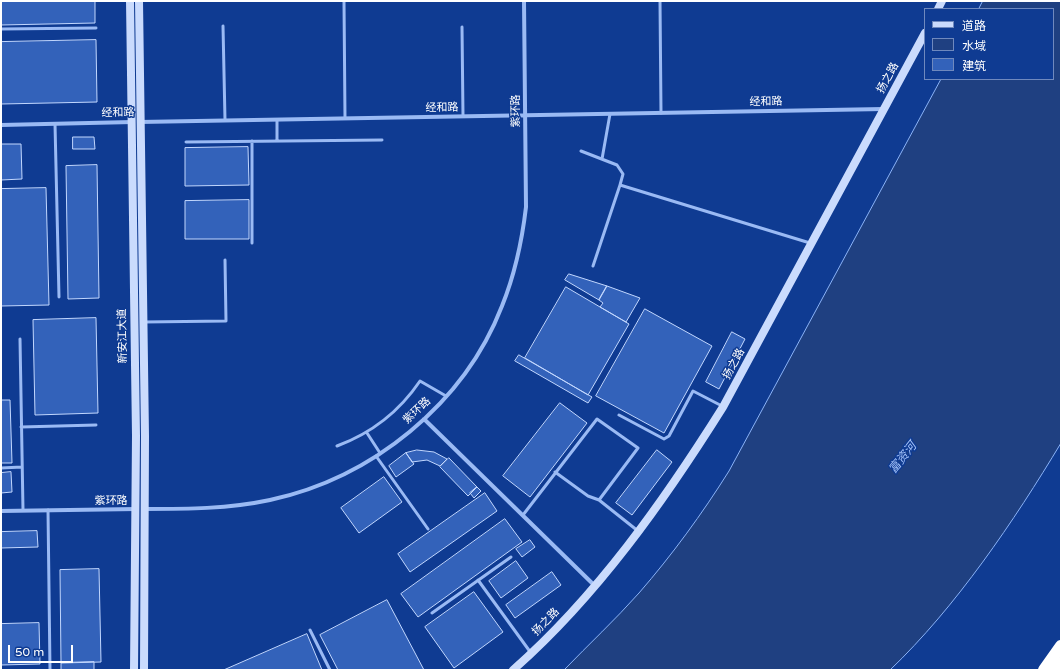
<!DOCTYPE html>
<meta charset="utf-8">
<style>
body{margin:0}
#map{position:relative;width:1062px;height:671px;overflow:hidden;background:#0f3b92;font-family:"Varela Round","Noto Sans SC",sans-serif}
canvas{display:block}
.frame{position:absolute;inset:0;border:2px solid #fff;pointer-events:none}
.legend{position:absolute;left:924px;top:8px;width:130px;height:72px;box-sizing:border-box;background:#0f3b92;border:1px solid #6f89be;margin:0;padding:5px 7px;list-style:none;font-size:12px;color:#fff}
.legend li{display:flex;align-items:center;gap:8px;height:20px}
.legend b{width:20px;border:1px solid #6f89be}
.scale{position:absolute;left:8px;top:645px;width:65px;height:18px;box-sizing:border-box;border:2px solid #fff;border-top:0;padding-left:5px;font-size:12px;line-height:14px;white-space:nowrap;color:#fff;-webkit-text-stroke:3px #0f3b92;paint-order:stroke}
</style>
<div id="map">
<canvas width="1062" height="671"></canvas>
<div class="frame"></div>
<ul class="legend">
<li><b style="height:5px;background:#cadbfd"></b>道路</li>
<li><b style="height:11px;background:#1f4081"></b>水域</li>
<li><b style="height:11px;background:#3362ba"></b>建筑</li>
</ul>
<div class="scale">50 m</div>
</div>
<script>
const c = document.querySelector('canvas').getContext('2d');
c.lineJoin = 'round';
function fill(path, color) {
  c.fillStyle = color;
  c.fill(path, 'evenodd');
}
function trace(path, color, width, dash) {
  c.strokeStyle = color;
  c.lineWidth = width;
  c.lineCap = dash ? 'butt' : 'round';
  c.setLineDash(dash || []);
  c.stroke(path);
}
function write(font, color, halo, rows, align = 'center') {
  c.font = font + ' "Varela Round","Noto Sans SC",sans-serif';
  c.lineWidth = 3;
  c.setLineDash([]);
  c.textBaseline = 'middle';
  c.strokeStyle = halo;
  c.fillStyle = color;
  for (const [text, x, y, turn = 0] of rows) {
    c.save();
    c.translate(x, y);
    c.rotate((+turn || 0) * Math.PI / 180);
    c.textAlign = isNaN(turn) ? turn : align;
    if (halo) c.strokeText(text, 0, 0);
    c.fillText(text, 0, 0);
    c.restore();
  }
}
const water = new Path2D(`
 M983,1H1061V443C1014,521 956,607 890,670H564C589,644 615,620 639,593C672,555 702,514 729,471L941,79H1053V9H979Z`);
fill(water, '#1f4081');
trace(water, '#8bb3f7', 1);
const building = new Path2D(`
 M1,1H95V23L1,25Z
 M96,40L97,102L1,104V42Z
 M73,137H94L95,149H73Z
 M1,144H21L22,179L1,180Z
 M248,147L249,185L185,186V148Z
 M97,165L99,298L68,299L66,166Z
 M46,188L49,305L1,306V189Z
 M249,200V239H185V201Z
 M569,274L607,286L599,300L565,280Z
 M607,286L640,298L626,322L600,307L603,303L599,300Z
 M566,287L629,324L588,395L525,358Z
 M645,309L712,346L664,433L596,396Z
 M96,318L98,413L35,415L33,320Z
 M732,332L745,339L719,389L706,382Z
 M519,355L592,397L588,403L515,361Z
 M1,400H10L12,463H1Z
 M560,403L587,423L530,497L503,476Z
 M417,450L434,452L447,459L440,466L427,460L412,462L406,453Z
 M657,450L672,462L632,515L616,503Z
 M406,453L414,464L396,477L389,466Z
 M449,458L477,487L468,496L440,467Z
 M11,472L12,492L1,493V473Z
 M384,477L402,502L359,533L341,508Z
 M477,487L481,491L474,498L470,493Z
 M485,493L497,511L410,572L398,554Z
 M505,519L522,542L418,617L401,594Z
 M37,531L38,547L1,548V532Z
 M530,540L535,547L522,557L516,549Z
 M516,561L528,578L501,598L489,581Z
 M99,569L101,662L61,663L60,570Z
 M552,572L561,585L515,618L506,605Z
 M474,592L503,632L454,668L425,627Z
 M387,600L424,670H338L320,635Z
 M39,623L40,664L1,665V624Z
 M307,634L322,670H224Z
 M94,662V670H61V663Z`);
fill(building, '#3362ba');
trace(building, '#c2d7fe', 1);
trace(new Path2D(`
 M660,1L661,113
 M344,2L345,118
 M223,26L225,120
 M462,27L463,116
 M1,29L96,28
 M277,120V141
 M55,124L59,297
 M252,141V243
 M186,142L382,140
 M581,151L617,165L623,174L620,185
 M602,159L610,114
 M593,266L620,185L810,243
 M144,322L226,321L225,260
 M20,339L23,510
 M619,415L664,439L669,436L693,391L722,406
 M21,427L96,425
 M367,433L380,453
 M337,446C372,433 399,412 420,381L446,396
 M376,456L428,529
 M1,468L22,467
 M555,472L588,496L599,500L638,531
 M48,510L50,670
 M523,515L597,419L638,448L599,500
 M478,580L531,653
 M432,613L511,557
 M310,630L330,670`), '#9abaf4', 3);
trace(new Path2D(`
 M139,122L884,109
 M1,125L133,122
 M424,419L594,585
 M144,509C186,509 228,509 270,500C372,478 464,404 502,306C515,274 522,241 526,207L524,1
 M1,511L137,509`), '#9abaf4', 4);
trace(new Path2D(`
 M130,1L136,436L134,670
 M139,1L145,436L144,670
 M938,9L942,1
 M513,670C597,596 664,501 723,407L925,33`), '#cadbfd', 8);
trace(new Path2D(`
 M1044,670L1061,646
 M1057,670L1061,664`), '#fff', 12);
write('11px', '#fff', '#0f3b92', [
 ["扬之路",888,78,-62],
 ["经和路",766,102,-1],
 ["经和路",442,108,-1],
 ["紫环路",516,111,-90],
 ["经和路",118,113,-1],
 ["新安江大道",123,336,-91],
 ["扬之路",734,364,-62],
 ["紫环路",417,411,-43],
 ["紫环路",111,501],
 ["扬之路",546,622,-46]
]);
write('italic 12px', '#a6c4fb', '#0f3b92', [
 ["富资河",903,458,-51]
]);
</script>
